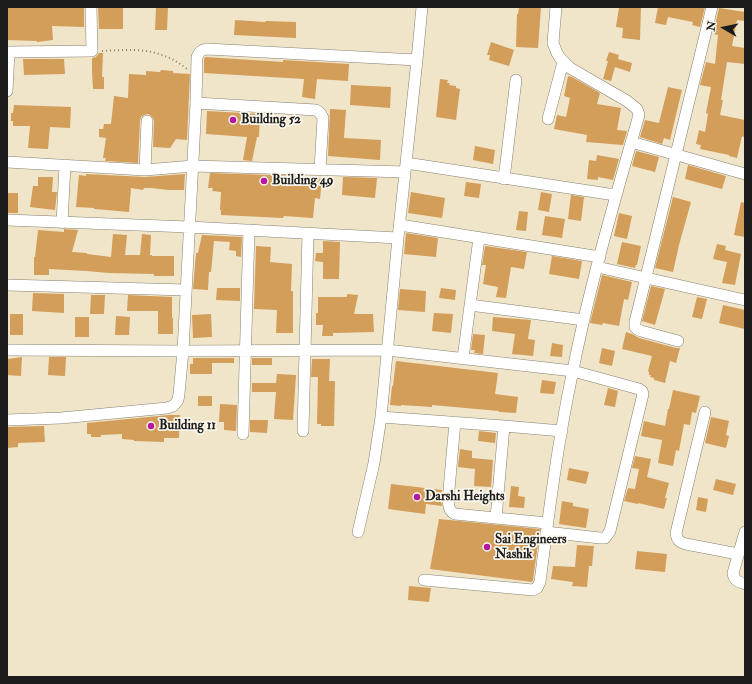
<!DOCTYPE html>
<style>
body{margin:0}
#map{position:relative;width:752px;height:684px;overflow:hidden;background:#f0e5c8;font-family:"IM FELL Double Pica",serif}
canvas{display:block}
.frame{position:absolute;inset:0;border:8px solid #1c1c1c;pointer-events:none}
.north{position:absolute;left:704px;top:8px;width:40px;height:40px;-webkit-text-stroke:3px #fbf7ec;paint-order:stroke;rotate:279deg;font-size:11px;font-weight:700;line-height:16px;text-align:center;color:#1c1c1c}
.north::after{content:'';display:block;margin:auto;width:14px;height:18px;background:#1c1c1c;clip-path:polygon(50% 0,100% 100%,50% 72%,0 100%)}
</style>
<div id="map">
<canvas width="752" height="684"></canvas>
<div class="frame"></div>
<div class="north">N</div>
</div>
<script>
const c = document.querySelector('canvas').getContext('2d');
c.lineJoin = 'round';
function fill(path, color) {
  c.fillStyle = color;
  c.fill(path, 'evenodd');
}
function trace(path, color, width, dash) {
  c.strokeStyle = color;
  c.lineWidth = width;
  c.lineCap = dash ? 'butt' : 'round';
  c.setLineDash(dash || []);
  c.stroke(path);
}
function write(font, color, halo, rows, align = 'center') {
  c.font = font + ' "IM FELL Double Pica",serif';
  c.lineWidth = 3.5;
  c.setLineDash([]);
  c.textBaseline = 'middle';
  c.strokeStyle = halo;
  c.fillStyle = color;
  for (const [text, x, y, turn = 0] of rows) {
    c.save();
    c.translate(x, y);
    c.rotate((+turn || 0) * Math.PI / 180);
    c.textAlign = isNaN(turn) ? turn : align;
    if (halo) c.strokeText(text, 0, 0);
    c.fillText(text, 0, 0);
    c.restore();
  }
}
fill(new Path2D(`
 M7,7H84V27L52,26L53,40L37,42V41L7,40Z
 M98,7H123V29H99Z
 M156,7H168L167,30H155Z
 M519,7H541L538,48L516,47L517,14H518Z
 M619,7H641L640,40L622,38L623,28L616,27Z
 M658,7H705L700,27L692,25L693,22L668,17L666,25L655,23Z
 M719,8L745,12V21L737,20L732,46L745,48V64L727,62L721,100H723L720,115L745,120V133L744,137L742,136L737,158L729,156V155L700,149L701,145L696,144L699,130L705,132L708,114L706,113L711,87L700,85L706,62L715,64L718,35L714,34L715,30H714Z
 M235,20L265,22L266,21L296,22V38L234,35Z
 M491,42L514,50L509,66L489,60L490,55H487Z
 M609,52L619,55L618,59L632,63L630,72L615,67L611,81L603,79L608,61H606Z
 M99,53H103L102,77H104V89H93L92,71V58L96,57Z
 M205,57L283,62V60L349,64L348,81L317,79L315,99L302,97L304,79L204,73V59Z
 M23,59H64L65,74L24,75Z
 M161,70L173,71V73L190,74L187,140L176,139L170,148L153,147L154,121L153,118L150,115L148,114L144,115L141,117L140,121L138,163L105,161L106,158H103L106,138L99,137V129H103L104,124H111L114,96L128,98L129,74L146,75V71L160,72Z
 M568,76L572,77L600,93L597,104L621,108L617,130L627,131L623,145L586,142L587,135L554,129L557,115L566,117L570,98L564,96Z
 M440,79L448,80L447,83H450L449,85L456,86V88L460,89L456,120L436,117Z
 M351,85L391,87L390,108L350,105Z
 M668,87L682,90L670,140L664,138L662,144L640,137L645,120L659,123Z
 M14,105L71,107L70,128L50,127L48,149L28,148L30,126H13V121H11V113H13Z
 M330,109L346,110L344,138L381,140L380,160L328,156Z
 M207,111L260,114L259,137H257L252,161L243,160L247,137L206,134Z
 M475,146L495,150L493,164L473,160Z
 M636,151L659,157L655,172L632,166Z
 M597,155L619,159L613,180L598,177V180L587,179L589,160L596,161Z
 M688,165L726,176L722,189L685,179Z
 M210,173L301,176L322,179L320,199L315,198L313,218L284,216L283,218L221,215V210H220L221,192L212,191L213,188H208Z
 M86,174L145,177L185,174L184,190H169L151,188H144L143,190L131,188L129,212L107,210L94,209V208L76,207L79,175L86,176Z
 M38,177H53L52,192H57L55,210L30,207L33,186H38Z
 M343,177L377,178L375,198L342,195Z
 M466,182L481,184L479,198L464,196Z
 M411,192L445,198L442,218L408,213Z
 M541,192L552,194L549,212L538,210Z
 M7,193H18V213H7Z
 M571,195L584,197L581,221L568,219Z
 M673,197L691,202L679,245L673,272L655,268Z
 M741,202L745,203V237L734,235Z
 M519,211L528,212L526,231L516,230Z
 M619,213L632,216L627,239L614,236Z
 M545,216L565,219L562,238L542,235Z
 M64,229L78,230L72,252L87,253V254L111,257L113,234L127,235L125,255H140L142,234L151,235L150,255H152V256H174V276H154V274L109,273L86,271L49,269V275H34V257H35L38,230L64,232Z
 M406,233L438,238L436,257L404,254Z
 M202,235L242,237L241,257L236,256V251L229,250L230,242L214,241L211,272H209L208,290L193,289L196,253H198Z
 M323,241L340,242L339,279H323V262L315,261L316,253H323Z
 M622,242L641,246L637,265H636L635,268L617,264Z
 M717,244L726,246L725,250L741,254L735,285L722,283L727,262L713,259Z
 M256,246L271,247L270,262L292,264L291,291H293V333H276L277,310L254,309Z
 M485,246L527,252L524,269L511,267L506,298L496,297L498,287L483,284L486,265H482Z
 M552,256L582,261L579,279L549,274Z
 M602,275L632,282L628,300L624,299L619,326L603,323L602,325L590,323Z
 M651,286L665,289L655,325L642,321Z
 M217,288H240V301L216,300Z
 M441,288L456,290L455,300L439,298Z
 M400,289L426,291L425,312L398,310Z
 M33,293L64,294V313L32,311Z
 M347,294L358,295L354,314H373L374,332L333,333V336H322L323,325H316V313H318V297H347Z
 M91,295H105L104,314H90Z
 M128,295L172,297V318H173V334H158V311H127Z
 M697,297L707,299L702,319L692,317Z
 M723,305L745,310V329L719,323Z
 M434,313L453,314L451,333L432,331Z
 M10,314H23V335H10Z
 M211,314L212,337L193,338L192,315Z
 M116,316L130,317L129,335H115Z
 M75,317H89V337H75Z
 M493,317L531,320L528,339L535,340L533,356L512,354L515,334L492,331Z
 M626,332L632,334L639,338L676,348H680L676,363L670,361L665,383L654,380V378L650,377L651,375H649V372L648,371L652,356L622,349Z
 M473,334L485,335L483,354L474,353L475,350H471Z
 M552,343L563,345L562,357L550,356Z
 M602,348L615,351L612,366L599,363Z
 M22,357L21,376L7,375V361H8V359Z
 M49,357H66L65,376L48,375Z
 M193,358H234V363H212V374H190V364H193Z
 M252,358H272V365H252Z
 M312,359H330L329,381H335L334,426H321V424H317L318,377H311Z
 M396,361L498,373L495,394L518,397L516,413L499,412V411L432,405V407L401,405V406L390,405L392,386H393Z
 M277,374L296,375L293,420L274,419L276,392H252V383H276Z
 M542,380L556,382L554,394L540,393Z
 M608,388L618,391L615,407L604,405Z
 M673,390L700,396L696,413L692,412L690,425L684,424L679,451L676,450L673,466L658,463L662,440L641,436L644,421L665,426L668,409H669Z
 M198,396H212V406H198Z
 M220,404L237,405L236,431L224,430V422H219Z
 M169,415H180L179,438H164V442L134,441V440L122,439V434L101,435V437H91V434H87V423Z
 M711,417L729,421L726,435L729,436L726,448L705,443Z
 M250,420H268L267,433L250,432Z
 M44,426L45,442L18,443V447L7,448V427Z
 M479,431L496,433L495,443L478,441Z
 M460,449L472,451V458L493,460L491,487L474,486L475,469L458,467Z
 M635,456L651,459L647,477L669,483L665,498H667L664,509L638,503V504L624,501L628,488L635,489L639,469L632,468Z
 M569,468L589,472L586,484L567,480Z
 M716,479L736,484L733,495L713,490Z
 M391,484L442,490L441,501L442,506L426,504L425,514L388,509Z
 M511,486L519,487L518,496L525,497L524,508L509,507Z
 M698,497L708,499L706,512L696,510Z
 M562,501L573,503V506L589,509L586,528L559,524Z
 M439,519L540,529L533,580L532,582L430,569Z
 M577,545L594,546L592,566H589L587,587L572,586L573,582L551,579L553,566L575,567Z
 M637,551L667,554L665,572L635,569Z
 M409,586L431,588L429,602L408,600Z`), '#d39d5a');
const street = new Path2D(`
 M7,52L92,51L91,7
 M7,91L9,52
 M196,103L316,110C320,112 321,114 323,118L320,169
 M548,119L563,62
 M631,142L745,174
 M7,162L145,170L193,166L405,172
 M406,163L615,195
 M145,170L147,121
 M504,179L516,80
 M7,220L189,227L398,238
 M62,223L65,165
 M400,225L600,257
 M597,267L745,300
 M7,285L186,290
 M470,305L584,320
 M678,341L641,331L637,329L635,327V322L712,7
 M7,350L183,351L387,350L573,371L639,389L642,391L643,394L610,531L605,538H600L546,532
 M463,358L479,238
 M705,412L676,533C677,540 679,542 686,544L738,554
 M381,417L504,426L562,431
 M7,420L61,418L167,408L173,406L175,404L178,400L179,394L183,351L196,103L197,57C199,52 201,50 207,49L417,60
 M455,422L448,501C449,507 449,511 455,514L547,523
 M303,431L308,233
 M243,434L249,230
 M496,518L504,426
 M358,532L374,463L381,417L398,238L417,60L422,7
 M745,532L733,573C734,581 739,582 745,584
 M424,580L533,590L537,588L540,582C549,511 558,440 573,370C590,284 615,199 639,115L637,109L627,101L570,68L560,58L557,53L553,43L556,7`);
trace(street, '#868072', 12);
trace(new Path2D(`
 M102,51C122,50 144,48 162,55C172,58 179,63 187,69`), '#868072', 2, [1, 3]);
trace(street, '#fff', 11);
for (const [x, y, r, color] of [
 [233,120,4,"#b5179e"],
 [264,181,4,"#b5179e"],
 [151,426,4,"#b5179e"],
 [417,497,4,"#b5179e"],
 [487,547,4,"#b5179e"]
]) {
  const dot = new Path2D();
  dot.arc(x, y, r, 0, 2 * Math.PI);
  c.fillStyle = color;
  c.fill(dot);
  trace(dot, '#fbf7ec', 1.5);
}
write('bold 13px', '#1c1c1c', '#fbf7ec', [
 ["Building 52",241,120],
 ["Building 49",272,181],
 ["Building 11",159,426],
 ["Darshi Heights",425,497],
 ["Sai Engineers",495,540],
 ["Nashik",495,555]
], 'left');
</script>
